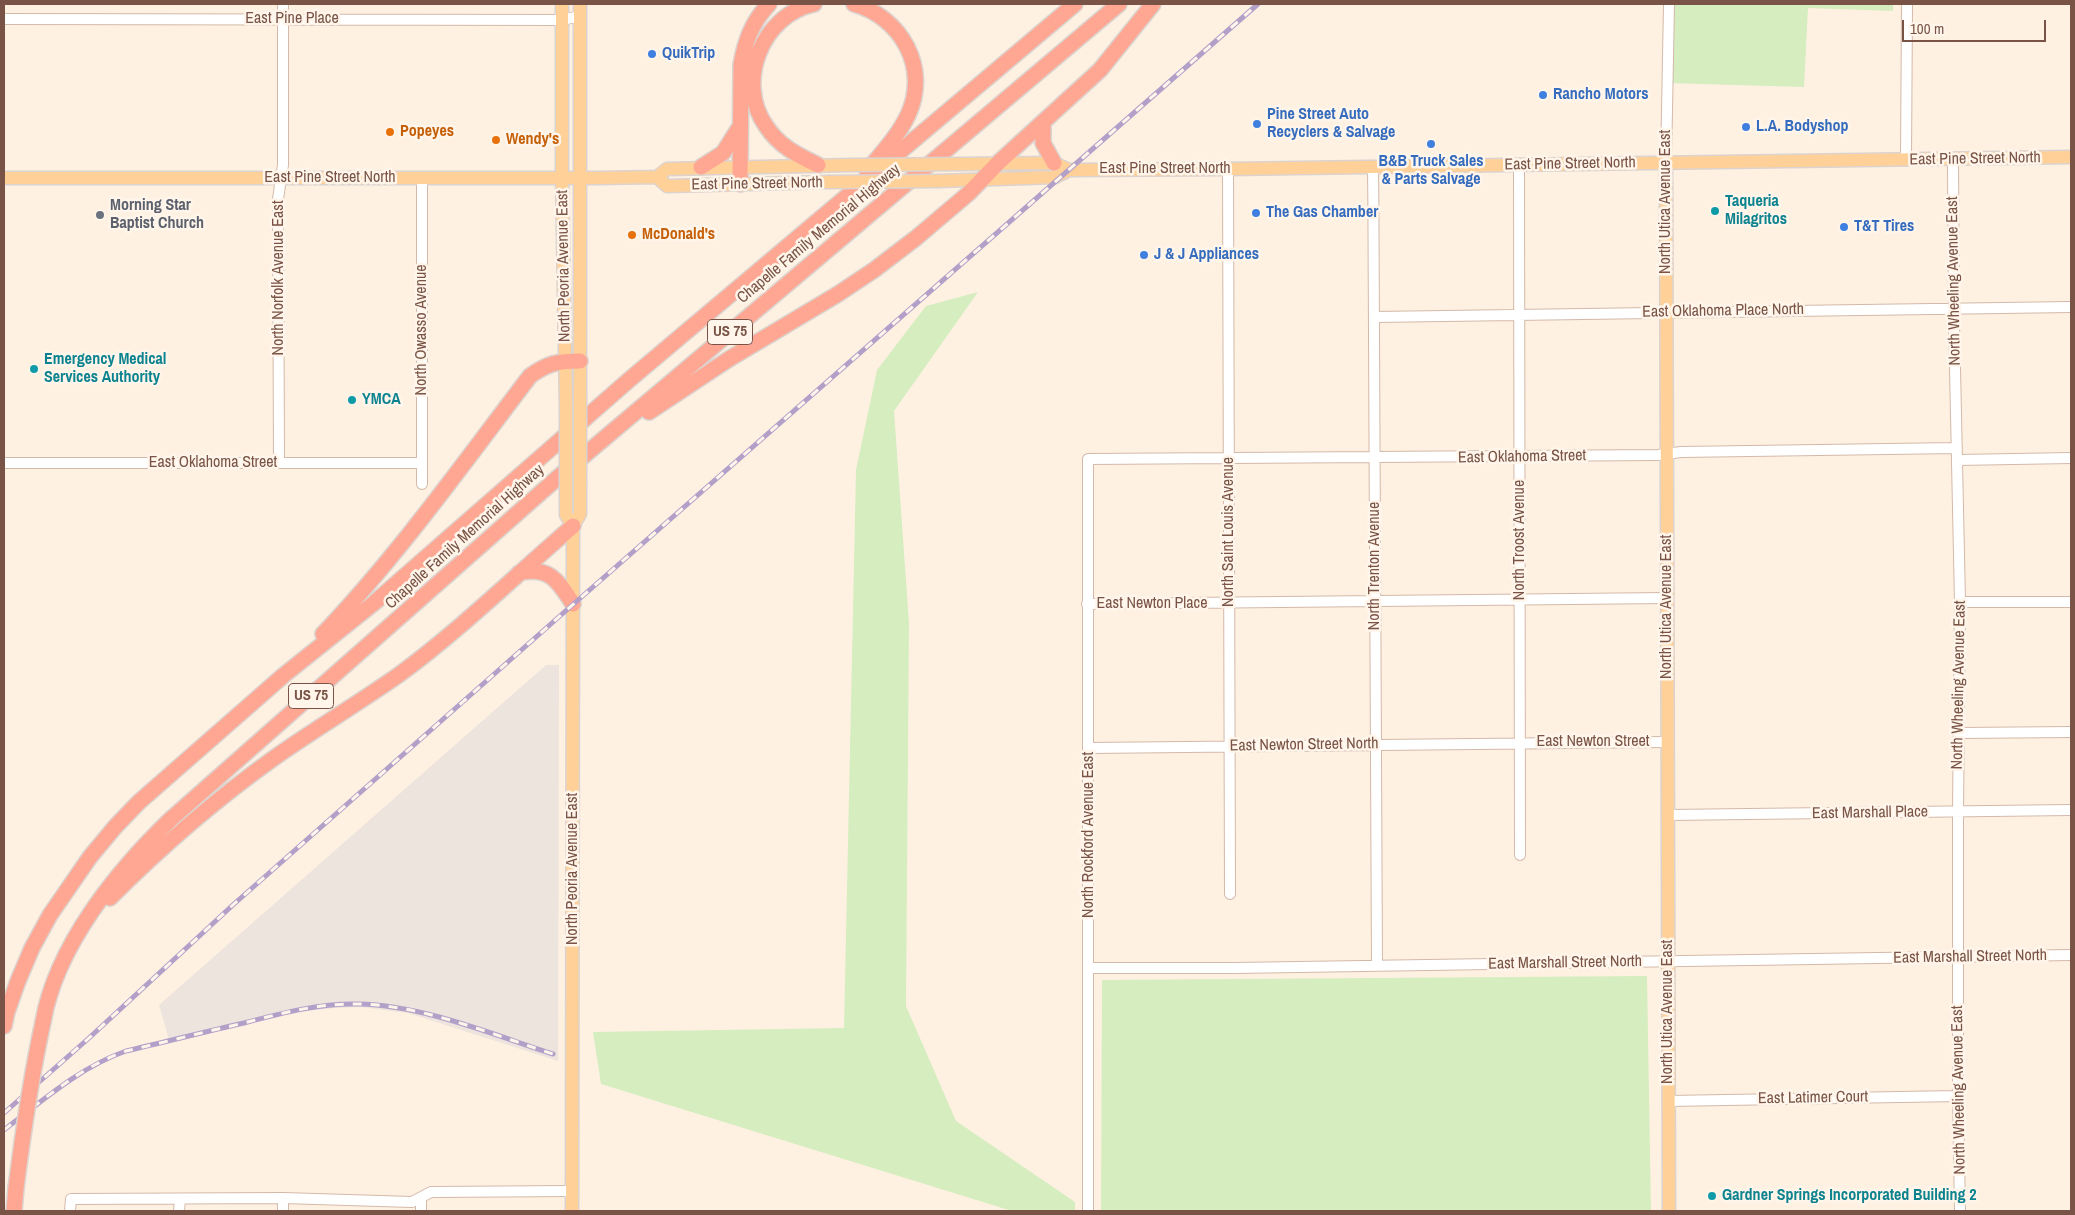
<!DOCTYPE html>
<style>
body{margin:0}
#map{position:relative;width:2075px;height:1215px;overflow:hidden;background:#fef1e2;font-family:"Archivo Narrow",sans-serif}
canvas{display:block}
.frame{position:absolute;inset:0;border:5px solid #795446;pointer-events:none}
.scale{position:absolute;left:1902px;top:20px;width:144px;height:22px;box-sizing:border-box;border:2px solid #795446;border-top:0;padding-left:6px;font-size:15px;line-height:18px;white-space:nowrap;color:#795446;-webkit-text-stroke:4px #fff5ea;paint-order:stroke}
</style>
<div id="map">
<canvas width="2075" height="1215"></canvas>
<div class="frame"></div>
<div class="scale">100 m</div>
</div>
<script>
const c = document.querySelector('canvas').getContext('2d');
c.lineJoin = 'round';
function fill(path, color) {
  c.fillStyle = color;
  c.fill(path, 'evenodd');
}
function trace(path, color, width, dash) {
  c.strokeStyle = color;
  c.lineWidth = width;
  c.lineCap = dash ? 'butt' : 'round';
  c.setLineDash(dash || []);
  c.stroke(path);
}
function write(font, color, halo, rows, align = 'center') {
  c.font = font + ' "Archivo Narrow",sans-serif';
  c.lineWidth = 5;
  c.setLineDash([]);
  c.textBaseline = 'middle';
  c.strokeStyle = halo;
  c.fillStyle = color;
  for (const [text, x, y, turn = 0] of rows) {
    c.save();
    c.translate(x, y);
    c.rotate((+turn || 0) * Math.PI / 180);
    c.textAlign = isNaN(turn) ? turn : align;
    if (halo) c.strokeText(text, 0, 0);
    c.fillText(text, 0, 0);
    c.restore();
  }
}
fill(new Path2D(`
 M546,665H559L558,1061L408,1013L360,1007L334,1008L298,1012L170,1043L159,1005Z`), '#ede4dd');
fill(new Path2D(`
 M1668,4H1893V11L1808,8L1804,87L1667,83Z
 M978,292L894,411L909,623L906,1006L956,1121L1075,1202V1211H1012L601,1084L593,1032L844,1028L856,470L877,370L926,306Z
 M1647,976L1651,1211H1101L1102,980Z`), '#d5edbf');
const minor = new Path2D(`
 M4,19L562,20L580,16
 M1906,160L1907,4
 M1953,160L1954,321L1960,602L1958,812V1096L1960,1211
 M1666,163L1669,4
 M1519,165L1520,855
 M1373,167C1376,433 1374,699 1377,966
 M1228,169L1230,894
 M422,177V484
 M1375,317L2071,307
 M1957,460L2071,458
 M4,463H422
 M279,463L278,199L283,165V4
 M1960,602H2071
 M1087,604L1667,598
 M1959,733L2071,732
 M1089,748L1668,742
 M1668,815L2071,810
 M1089,968H1234L2071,955
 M1668,1101L1958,1096
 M70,1211L71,1199L283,1198L412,1202L431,1192L572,1191
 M179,1211L180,1199
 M283,1211V1198
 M421,1211V1198
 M1088,1211V459L1658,455L1681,452L1957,448`);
const major = new Path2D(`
 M562,4V178L566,407
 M580,4V394
 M1666,163L1669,1211
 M962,164L1054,163L1069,170L1228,169L2071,157
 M657,177L667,186L828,182
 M4,178H598L657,177L667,169L851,165
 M939,181L1055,177L1069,170
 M566,498V515L573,526
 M572,1211L573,526L580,514V485`);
const highway = new Path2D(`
 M814,4C762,15 735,82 766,126C779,146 797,155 818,165
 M854,4C901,17 930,68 908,115C898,136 882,153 867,171
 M1043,124V143L1054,163
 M701,167L723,153L739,128
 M740,184L741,65C745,41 752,22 769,4
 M649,412L729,359L838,294L874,270L916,238L969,193L998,163L1100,70L1153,4
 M519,573C550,566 558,581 573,604
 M323,634C399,554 463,464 530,376C548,363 558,361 580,361
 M110,898C161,847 215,800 274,758C315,729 359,703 400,674C461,629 516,575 573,526
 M43,1022C56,946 117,871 171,819L555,480L1119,4
 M4,1026L7,1012L18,981L32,948L50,915L90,857L115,827L139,802L284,675L374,603L629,380L1075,4
 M14,1211L16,1188`);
trace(minor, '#d3b9aa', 12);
trace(major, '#dcd3cf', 15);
trace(highway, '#dcd3cf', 18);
trace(minor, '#fff', 10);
trace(major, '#ffd198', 12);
trace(highway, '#ffa793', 15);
const rail = new Path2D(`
 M4,1113L89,1038L234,904L561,615L1258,4
 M4,1130C42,1101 80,1067 126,1051C165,1042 204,1032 244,1023C282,1013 320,1003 359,1004C422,1005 494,1035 553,1054`);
trace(rail, '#b3a0c9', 5);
trace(rail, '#fff5ea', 3, [9]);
const majorBridge = new Path2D(`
 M851,165L962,164
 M828,182L939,181
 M580,394V485
 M566,498V407`);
const highwayBridge = new Path2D(`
 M16,1188C23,1132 31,1077 43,1022`);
trace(majorBridge, '#dcd3cf', 15, []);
trace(highwayBridge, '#dcd3cf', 18, []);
trace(majorBridge, '#ffd198', 12);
trace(highwayBridge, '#ffa793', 15);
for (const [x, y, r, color] of [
 [652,54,5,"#3f7fe0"],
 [1543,95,5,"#3f7fe0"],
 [1257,124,5,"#3f7fe0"],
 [1746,127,5,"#3f7fe0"],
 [390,132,5,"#e8710a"],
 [496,140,5,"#e8710a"],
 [1431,144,5,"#3f7fe0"],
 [1715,211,5,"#0f9aa8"],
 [1256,213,5,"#3f7fe0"],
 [100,215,5,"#6b7280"],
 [1844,227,5,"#3f7fe0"],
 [632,235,5,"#e8710a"],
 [1144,255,5,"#3f7fe0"],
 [34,369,5,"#0f9aa8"],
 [352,400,5,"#0f9aa8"],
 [1712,1196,5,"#0f9aa8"]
]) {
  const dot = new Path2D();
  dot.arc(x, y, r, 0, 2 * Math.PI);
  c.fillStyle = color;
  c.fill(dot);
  trace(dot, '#fff5ea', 2);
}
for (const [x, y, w] of [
 [730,332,45],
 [311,696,45]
]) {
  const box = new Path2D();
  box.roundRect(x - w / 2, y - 12.5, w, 25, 4);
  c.fillStyle = '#fff5ea';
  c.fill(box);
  trace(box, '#795446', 1);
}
write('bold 15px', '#795446', null, [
 ["US 75",730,332],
 ["US 75",311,696]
]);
write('16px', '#795446', '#fff5ea', [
 ["East Pine Place",292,19],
 ["East Pine Street North",1975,159,-1],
 ["East Pine Street North",1570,164,-1],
 ["East Pine Street North",1165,169],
 ["East Pine Street North",330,178],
 ["East Pine Street North",757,184,-1],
 ["North Utica Avenue East",1666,202,-90],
 ["Chapelle Family Memorial Highway",819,234,-40],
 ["North Peoria Avenue East",564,266,-91],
 ["North Norfolk Avenue East",279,278,-90],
 ["North Wheeling Avenue East",1954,281,-91],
 ["East Oklahoma Place North",1723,311,-1],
 ["North Owasso Avenue",422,330,-90],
 ["East Oklahoma Street",1522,457,-1],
 ["East Oklahoma Street",213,463],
 ["North Saint Louis Avenue",1229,532,-90],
 ["Chapelle Family Memorial Highway",465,537,-42],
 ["North Troost Avenue",1520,540,-90],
 ["North Trenton Avenue",1375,566,-90],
 ["East Newton Place",1152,604],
 ["North Utica Avenue East",1667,607,-90],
 ["North Wheeling Avenue East",1959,685,-89],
 ["East Newton Street",1593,742],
 ["East Newton Street North",1304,745,-1],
 ["East Marshall Place",1870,813,-1],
 ["North Rockford Avenue East",1089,835,-90],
 ["North Peoria Avenue East",573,869,-90],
 ["East Marshall Street North",1970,957,-1],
 ["East Marshall Street North",1565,963,-1],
 ["North Utica Avenue East",1668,1012,-90],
 ["North Wheeling Avenue East",1959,1090,-91],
 ["East Latimer Court",1813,1098,-1]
]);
write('bold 16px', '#366cbe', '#fff5ea', [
 ["QuikTrip",662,54],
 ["Rancho Motors",1553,95],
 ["Pine Street Auto",1267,115],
 ["Recyclers & Salvage",1267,133],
 ["L.A. Bodyshop",1756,127],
 ["B&B Truck Sales",1431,162,"center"],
 ["& Parts Salvage",1431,180,"center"],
 ["The Gas Chamber",1266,213],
 ["T&T Tires",1854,227],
 ["J & J Appliances",1154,255]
], 'left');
write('bold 16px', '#c56008', '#fff5ea', [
 ["Popeyes",400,132],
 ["Wendy's",506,140],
 ["McDonald's",642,235]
], 'left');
write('bold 16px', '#0d838f', '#fff5ea', [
 ["Taqueria",1725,202],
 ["Milagritos",1725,220],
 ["Emergency Medical",44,360],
 ["Services Authority",44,378],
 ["YMCA",362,400],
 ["Gardner Springs Incorporated Building 2",1722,1196]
], 'left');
write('bold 16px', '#5b616d', '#fff5ea', [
 ["Morning Star",110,206],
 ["Baptist Church",110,224]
], 'left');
</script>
